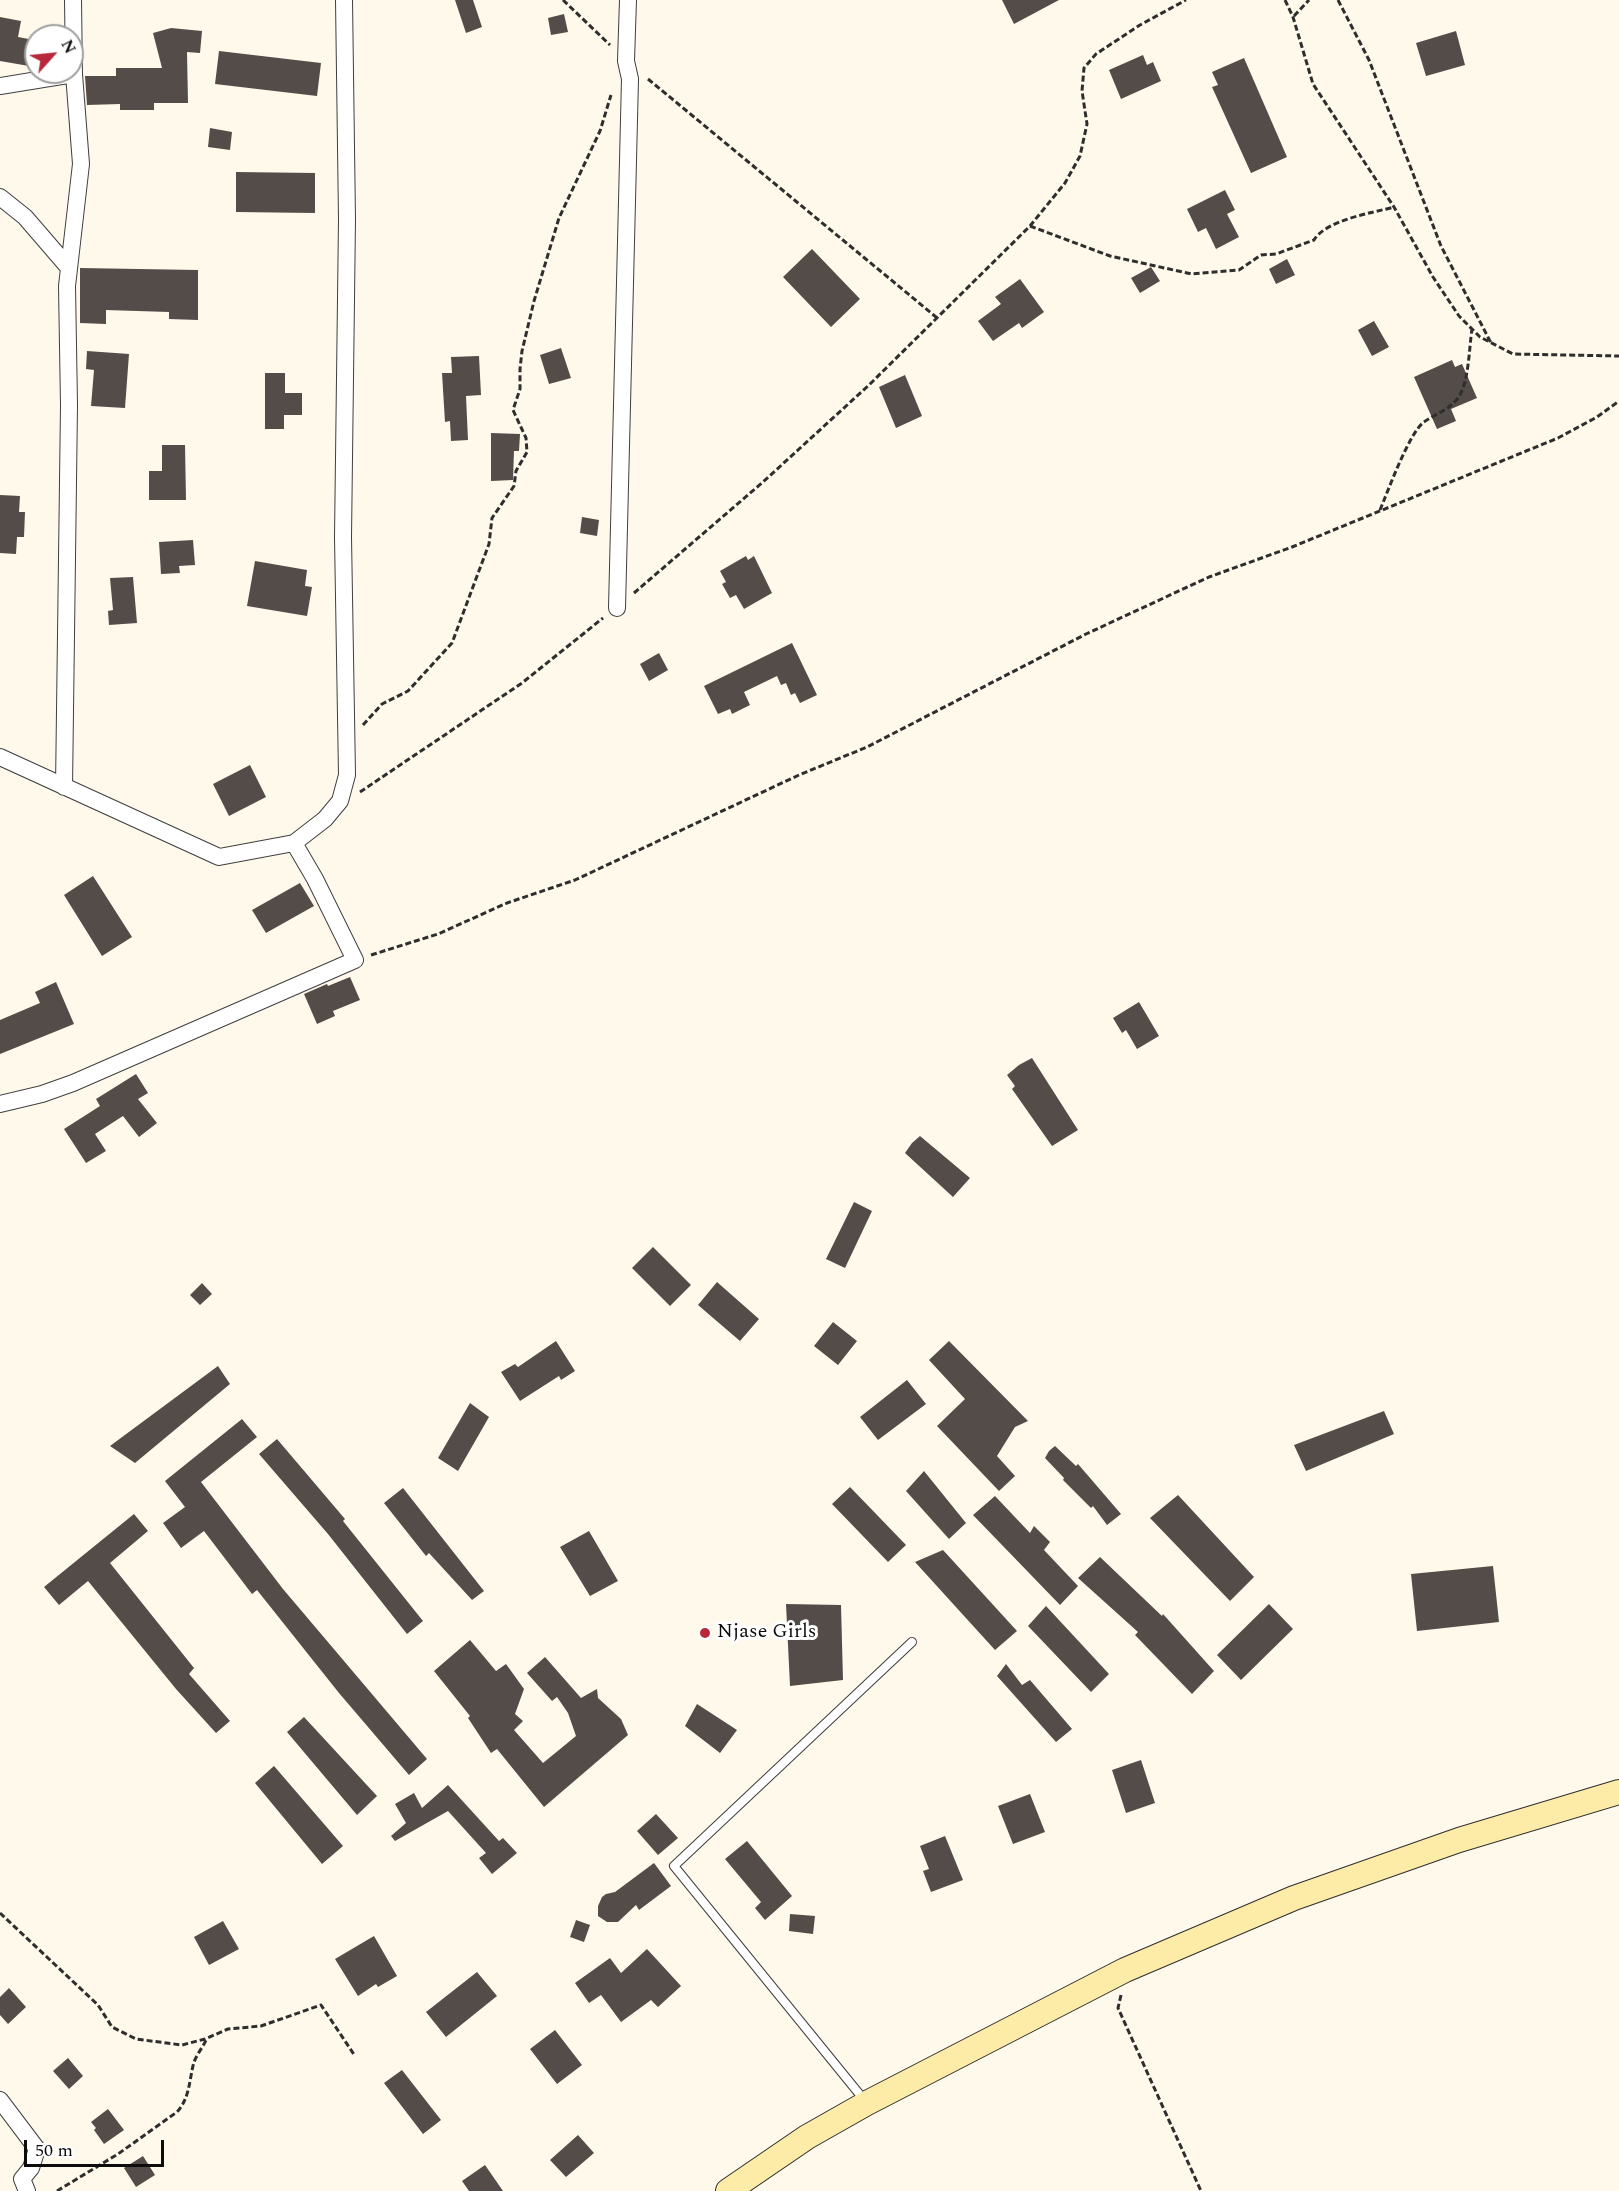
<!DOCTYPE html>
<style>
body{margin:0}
#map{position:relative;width:1619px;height:2191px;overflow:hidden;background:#fef9eb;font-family:Spectral,serif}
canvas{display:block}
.north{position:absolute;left:24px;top:24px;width:60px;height:60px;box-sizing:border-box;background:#fff;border:2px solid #9e9e9e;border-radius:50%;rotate:63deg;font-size:16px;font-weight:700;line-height:24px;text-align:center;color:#0c0c0c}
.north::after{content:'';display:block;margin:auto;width:21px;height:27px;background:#b7283b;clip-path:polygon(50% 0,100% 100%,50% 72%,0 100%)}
.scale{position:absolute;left:24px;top:2140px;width:140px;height:27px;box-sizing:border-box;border:3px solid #0c0c0c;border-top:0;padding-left:8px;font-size:18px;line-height:21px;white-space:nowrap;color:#0c0c0c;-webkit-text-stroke:4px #fff;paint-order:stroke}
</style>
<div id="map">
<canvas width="1619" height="2191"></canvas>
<div class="north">N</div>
<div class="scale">50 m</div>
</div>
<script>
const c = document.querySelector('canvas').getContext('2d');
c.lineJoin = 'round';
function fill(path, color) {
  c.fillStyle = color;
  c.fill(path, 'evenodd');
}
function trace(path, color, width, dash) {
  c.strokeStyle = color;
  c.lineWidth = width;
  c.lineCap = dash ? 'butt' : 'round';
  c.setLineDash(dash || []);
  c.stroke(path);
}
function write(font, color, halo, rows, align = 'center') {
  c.font = font + ' Spectral,serif';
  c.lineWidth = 6;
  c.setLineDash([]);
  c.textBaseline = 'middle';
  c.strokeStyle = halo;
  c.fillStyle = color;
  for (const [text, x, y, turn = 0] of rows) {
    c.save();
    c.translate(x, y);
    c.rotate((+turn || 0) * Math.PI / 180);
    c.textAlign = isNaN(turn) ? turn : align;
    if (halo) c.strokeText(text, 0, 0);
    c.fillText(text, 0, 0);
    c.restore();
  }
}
fill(new Path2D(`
 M455,0H473L482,27L466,33Z
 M1002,0H1059L1014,24Z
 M564,14L568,32L551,35L548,18Z
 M0,17L21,21L18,37L34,40L29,66L0,61Z
 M171,28L202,31L200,53L187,52L188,103H154V110H120V104L87,105L85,76H116V68H162L153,33Z
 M1456,31L1465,65L1426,76L1416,43Z
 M219,51L321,63L317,96L215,84Z
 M1143,55L1147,65L1153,62L1161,81L1121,99L1109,70Z
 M1244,58L1287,157L1251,173L1212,87L1218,85L1212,72Z
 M210,128L232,132L230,150L208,147Z
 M236,172L315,173V213L236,212Z
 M1225,190L1235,210L1227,214L1239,237L1216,249L1206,228L1198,232L1187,209Z
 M812,249L860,299L831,327L783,277Z
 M1287,259L1295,275L1276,284L1269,269Z
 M1151,267L1160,281L1140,293L1131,278Z
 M80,268L198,270V320L169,319V312L106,310V324L80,323Z
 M1020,279L1044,312L1022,328L1019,323L993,341L978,321L1001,304L995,297Z
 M1374,321L1389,347L1372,356L1358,330Z
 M561,348L571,378L549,384L540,355Z
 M87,351L129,354L125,408L91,406L94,370L86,369Z
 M479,356L481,395L466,396L468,440L451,441L450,421L445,422L442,373H452L451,357Z
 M1452,360L1455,367L1462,364L1477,398L1451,409L1456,421L1437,429L1414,377Z
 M265,373H285V393H302V415H284V429H265Z
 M905,375L922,416L896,428L879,387Z
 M491,433L520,434L519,451H514L513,480L491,481Z
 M162,445H185L186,500H149V471H162Z
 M0,495L20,496L19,512H25L24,537H17L16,554L0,553Z
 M582,517L599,520L597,536L580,533Z
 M193,540L195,565L179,566L180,573L161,574L159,542Z
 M746,556L748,560L754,556L772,593L744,609L736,595L730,598L722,584L726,582L720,571Z
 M255,561L307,570L305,586L312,587L307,616L247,606Z
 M133,577L137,623L109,625L108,611L113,610L110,578Z
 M792,643L817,695L800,703L795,693L791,695L786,683L781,685L777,676L744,692L750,705L732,714L730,709L718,714L704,686Z
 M659,653L668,670L649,681L640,664Z
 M250,765L266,797L229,816L213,784Z
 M93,876L132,937L102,956L64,895Z
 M300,883L314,906L266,933L252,910Z
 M350,977L360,1000L333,1011L335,1016L317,1024L304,994L327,984L328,986Z
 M56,982L74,1024L0,1054V1020L40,1003L35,992Z
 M1139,1002L1159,1036L1137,1049L1126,1030L1122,1033L1113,1018Z
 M1032,1058L1078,1130L1052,1146L1012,1089L1015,1086L1007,1075L1019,1065Z
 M136,1074L148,1093L138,1099L157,1123L139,1137L123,1116L95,1134L106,1151L86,1163L64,1129L100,1106L96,1099Z
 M920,1136L970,1178L953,1197L905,1153L912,1143Z
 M854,1202L872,1211L845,1268L826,1259Z
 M653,1247L691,1285L670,1306L632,1268Z
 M717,1282L759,1319L740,1341L698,1305Z
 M202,1283L212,1294L200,1305L190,1295Z
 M833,1322L857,1341L838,1365L814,1346Z
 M556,1341L575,1371L561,1380L559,1376L520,1401L501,1372L515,1364L518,1367Z
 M949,1341L1028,1421L1015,1427L997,1456L1015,1476L999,1491L937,1426L965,1399L929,1360Z
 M218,1366L230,1384L135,1463L110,1446Z
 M907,1380L926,1404L878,1440L860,1417Z
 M470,1403L489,1417L458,1471L438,1458Z
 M1384,1411L1394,1434L1306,1471L1294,1445Z
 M242,1419L257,1437L201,1482L283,1589L427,1759L409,1775L339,1693L257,1590L252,1594L204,1531L181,1548L163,1523L185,1507L165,1481Z
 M277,1439L345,1519L343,1521L423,1621L407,1634L328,1534L259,1454Z
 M1055,1446L1076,1466L1078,1464L1121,1514L1107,1525L1093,1506L1091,1508L1063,1480L1064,1478L1045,1458L1049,1451Z
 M924,1471L966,1523L949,1539L906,1491Z
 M850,1487L906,1545L888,1562L832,1504Z
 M403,1488L484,1591L472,1600L429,1553L426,1556L384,1503Z
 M1178,1495L1254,1577L1230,1601L1150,1518Z
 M995,1496L1030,1533L1034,1526L1050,1542L1044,1550L1078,1586L1060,1605L973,1515Z
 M134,1514L148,1531L110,1563L194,1668L189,1674L230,1721L216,1733L176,1689L88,1581L59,1605L44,1587Z
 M589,1531L618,1581L590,1596L560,1547Z
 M943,1550L1017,1631L995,1650L915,1562Z
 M1100,1557L1162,1616L1163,1614L1214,1671L1192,1694L1135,1635L1138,1632L1078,1578Z
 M1493,1566L1499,1622L1417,1631L1411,1574Z
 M786,1604L841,1605L843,1680L790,1686Z
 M1269,1604L1293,1629L1241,1680L1217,1655Z
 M1046,1606L1109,1674L1091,1692L1028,1626Z
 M470,1640L496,1671L506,1664L524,1689L515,1714L523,1721L514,1730L543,1763L576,1736L568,1713L557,1697L552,1701L527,1673L545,1657L581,1698L597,1689L598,1698L621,1719L628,1735L544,1807L497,1749L491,1753L468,1718L470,1716L434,1671Z
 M1006,1664L1022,1685L1030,1680L1072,1729L1056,1742L997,1676Z
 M697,1704L737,1730L720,1753L685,1726Z
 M304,1717L377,1796L357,1815L287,1732Z
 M1141,1760L1155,1803L1126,1813L1112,1770Z
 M274,1766L343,1846L322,1864L255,1783Z
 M448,1785L499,1841L503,1838L517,1853L492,1874L479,1858L486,1853L448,1811L395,1841L391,1836L406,1823L395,1804L414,1793L422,1808Z
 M1030,1794L1045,1832L1013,1844L998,1806Z
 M656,1814L678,1838L658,1855L637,1831Z
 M945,1836L963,1880L931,1892L923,1871L929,1869L920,1846Z
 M747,1841L792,1896L765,1920L755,1908L761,1902L725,1859Z
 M654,1863L671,1886L639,1910L636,1905L618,1922H607L598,1916V1906L602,1897L606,1894L615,1892Z
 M790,1914L815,1916L813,1934L789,1931Z
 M576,1920L590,1925L584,1942L570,1937Z
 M223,1921L239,1949L209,1965L194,1937Z
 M374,1936L397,1976L378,1987L376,1984L358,1996L335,1959Z
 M647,1949L681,1986L658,2007L651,2000L621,2022L601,1995L589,2003L575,1983L610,1958L621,1973Z
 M477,1972L497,1996L446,2037L426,2012Z
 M9,1988L26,2007L8,2024L0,2015V1997Z
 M555,2030L582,2065L557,2084L530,2049Z
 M68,2058L83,2076L69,2089L53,2071Z
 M402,2070L441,2120L423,2134L384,2083Z
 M108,2109L124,2130L104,2144L94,2130L96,2128L91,2122Z
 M578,2135L594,2153L566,2177L550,2160Z
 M143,2156L155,2175L136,2187L124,2168Z
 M485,2165L503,2191H469L462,2181Z`), '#544c48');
const service = new Path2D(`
 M865,2101L674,1866L912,1642`);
const minor = new Path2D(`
 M0,86L74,74
 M0,197L25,217L69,268
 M617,608L630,79L626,61L628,0
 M0,757L219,857L294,843L325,819L340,801L347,775L343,537L347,219L344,0
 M64,787L69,405L67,286L81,164L74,74L73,0
 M0,1104L42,1094L73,1083L355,960L315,879L294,843
 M0,2100L37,2149L31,2168L22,2179L27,2191`);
const secondary = new Path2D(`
 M728,2191L807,2137L867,2103L1125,1970L1294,1898L1459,1840L1619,1792`);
trace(service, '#3f3f3f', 10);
trace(minor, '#3f3f3f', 18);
trace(secondary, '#2e2e2e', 26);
trace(new Path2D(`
 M563,0L610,45
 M1285,0L1293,17L1313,84L1394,207L1433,277L1459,316L1480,337L1513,354L1619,356
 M1338,0L1369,60L1441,246L1491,343
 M1294,16L1309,0
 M648,79L936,317
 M1030,226L1110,256L1192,274L1239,270L1261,255L1276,254L1314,240C1326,220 1372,213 1394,207
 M1380,510C1388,491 1409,433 1424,422C1435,414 1449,410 1458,398C1469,383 1469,348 1472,329
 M634,593L763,482L869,385L1030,226L1065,183L1080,156L1087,124L1082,91L1084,68L1096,54L1140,25L1186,0
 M363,725L382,704L408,691L452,643L489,544L492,518L514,486L516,471L527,452L526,438L513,410L520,389V369L522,351L534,301L559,218L600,131L611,95
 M360,792L522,683L603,618
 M371,955L438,934L507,903L575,880L799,775L867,747L1086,634L1209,577L1292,547L1558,438L1597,417L1619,401
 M0,1913L98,2005L112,2027L136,2039L182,2045L205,2039L228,2029L261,2026L321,2005L355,2056
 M1121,1995L1118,2008L1201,2191
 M57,2191L118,2154L177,2112C190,2098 189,2080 194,2062C197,2054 203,2047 206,2040`), '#2e2e2e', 3, [6, 3]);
trace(service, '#fff', 8);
trace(minor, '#fff', 16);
trace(secondary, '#fdeca8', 24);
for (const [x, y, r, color] of [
 [705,1633,6,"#b7283b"]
]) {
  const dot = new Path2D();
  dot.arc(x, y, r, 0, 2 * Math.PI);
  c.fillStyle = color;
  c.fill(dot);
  trace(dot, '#fff', 2);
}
write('20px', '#0c0c0c', '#fff', [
 ["Njase Girls",717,1633]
], 'left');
</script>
